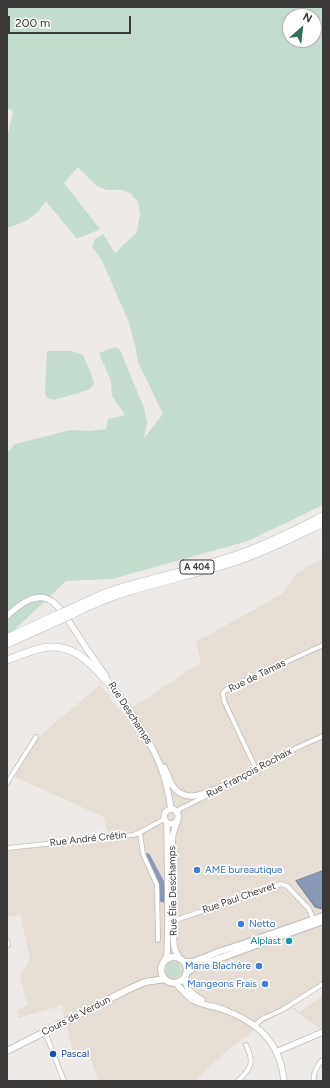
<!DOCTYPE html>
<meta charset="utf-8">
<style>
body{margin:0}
#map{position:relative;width:330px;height:1088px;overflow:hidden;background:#edeae7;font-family:Figtree,sans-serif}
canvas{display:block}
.frame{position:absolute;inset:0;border:8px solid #3b3938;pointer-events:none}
.north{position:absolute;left:282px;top:8px;width:40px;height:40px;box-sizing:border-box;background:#fff;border:1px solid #b1b0af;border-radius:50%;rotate:28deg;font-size:11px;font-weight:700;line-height:16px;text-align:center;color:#3b3938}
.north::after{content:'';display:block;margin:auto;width:14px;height:18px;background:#33705c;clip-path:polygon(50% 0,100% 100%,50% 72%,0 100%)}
.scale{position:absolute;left:8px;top:16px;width:123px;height:18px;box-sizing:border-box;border:2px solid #3b3938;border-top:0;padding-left:5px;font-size:12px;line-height:14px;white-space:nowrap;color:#3b3938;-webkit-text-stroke:3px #fff;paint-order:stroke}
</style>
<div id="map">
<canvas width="330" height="1088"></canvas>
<div class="frame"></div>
<div class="north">N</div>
<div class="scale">200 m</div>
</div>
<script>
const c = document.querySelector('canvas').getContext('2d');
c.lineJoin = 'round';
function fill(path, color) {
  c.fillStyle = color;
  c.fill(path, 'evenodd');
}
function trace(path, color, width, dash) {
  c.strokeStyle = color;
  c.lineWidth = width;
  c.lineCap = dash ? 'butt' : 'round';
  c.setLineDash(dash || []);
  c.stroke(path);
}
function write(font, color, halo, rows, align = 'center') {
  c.font = font + ' Figtree,sans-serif';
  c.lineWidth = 3.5;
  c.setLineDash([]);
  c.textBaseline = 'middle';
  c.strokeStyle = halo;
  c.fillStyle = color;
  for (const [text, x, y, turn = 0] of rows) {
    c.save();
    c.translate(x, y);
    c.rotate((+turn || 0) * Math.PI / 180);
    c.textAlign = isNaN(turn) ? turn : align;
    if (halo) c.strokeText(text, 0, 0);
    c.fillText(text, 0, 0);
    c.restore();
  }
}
fill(new Path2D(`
 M323,558V986L292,1006L299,1012L323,996V1030L310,1022L290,1007L260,1025V1029H255L246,1038L242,1039L231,1047L195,1081H98L89,1053L74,1057L62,1005L19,1018L17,1010L27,1005L20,976L30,958L20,915L7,917V851L26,848L110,840L104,817L15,777L35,743L43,733L100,685L123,714L201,662L196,642L282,594L297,573Z`), '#e6ddd4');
fill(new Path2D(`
 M7,7H323V505L248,541L112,579L66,581L7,637V453L15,444L70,430L89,431L106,429L108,419L125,415L112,396L111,381L99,353L115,347L120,350L144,408L147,423L144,438L163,414L138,362L135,345L128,320L102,261L92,246L95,239L103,234L115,253L137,232L140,214L138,202L130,193L121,190H107L97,186L78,167L64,183L100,229L77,239L46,201L38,212L26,221L7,228V139L13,111L7,108ZM290,16H314V40H290Z
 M47,351H72L83,355C87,365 92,374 94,384L88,390L54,400L47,398L45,393Z
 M172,962L179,964L180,970L182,972C174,988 156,970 172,962Z`), '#c4dcce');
const water = new Path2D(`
 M323,871V909L315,907L296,881Z`);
fill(water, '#8999b6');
trace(water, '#727c90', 1);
trace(new Path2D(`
 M147,857L161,883L163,899`), '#8999b6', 7);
const street = new Path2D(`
 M256,769L224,701L223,693L227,689L323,645
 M7,783L36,737
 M224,786L281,755L323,736
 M177,812L180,809L208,795
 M140,833L143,854L157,885L158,940
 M7,848L133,835C144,832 153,824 165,819
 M173,921L281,884L287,886L309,909L313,919
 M7,940L8,945H7
 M255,1025L262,1019L282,1010L323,984
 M45,1032L64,1081
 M238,1081C251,1068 255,1063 246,1045
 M314,1081C312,1074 317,1068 321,1061`);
const secondary = new Path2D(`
 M7,616C19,605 36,590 53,602C62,609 70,623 76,632C85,647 96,662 106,676
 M113,686C127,707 142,727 153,750C163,768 168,789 171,809
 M164,767C167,773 169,779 172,785C186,806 208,792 226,785
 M177,821L172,824L167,823C161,816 165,809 173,809C183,814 176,823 174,831C172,836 172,841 172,846C171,879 172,912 174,946L175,950L180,959
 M164,961L167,956L168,921L167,823
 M185,977C185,989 193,995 202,1000
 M175,983C181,988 186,996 193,1000C201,1005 213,1006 222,1009C257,1022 280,1041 284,1081
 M276,1052L323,1032`);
const primary = new Path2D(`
 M161 970a13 13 0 1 1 26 0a13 13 0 1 1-26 0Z
 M184,962H192L204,958L218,952L240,945L323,916
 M186,973L193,968L323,921
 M7,1051L127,990L145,982L165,979`);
const highway = new Path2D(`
 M68,610L105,593L120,588C161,576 204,567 245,552C272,542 297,529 323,516
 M71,615C91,605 110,597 131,591C165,580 200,573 234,562C265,552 294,537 323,523
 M7,638L56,615
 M7,644L60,620
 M7,660C18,656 30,651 42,648C76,641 94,668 115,690`);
trace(street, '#bfbcb9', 5.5);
trace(secondary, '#bfbcb9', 7);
trace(primary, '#bfbcb9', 8);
trace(highway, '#bfbcb9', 8);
trace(street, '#fff', 4);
trace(secondary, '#fff', 5.5);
trace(primary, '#fff', 6);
trace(highway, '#fff', 7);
const highwayBridge = new Path2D(`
 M56,615L68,610
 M60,620L71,615`);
trace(highwayBridge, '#bfbcb9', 8, []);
trace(highwayBridge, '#fff', 7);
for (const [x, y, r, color] of [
 [197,870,4,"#3f7fe0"],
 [241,924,4,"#3f7fe0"],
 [289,941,4,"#0f9aa8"],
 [259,966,4,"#3f7fe0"],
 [265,984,4,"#3f7fe0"],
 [53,1054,4,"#1a4fb4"]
]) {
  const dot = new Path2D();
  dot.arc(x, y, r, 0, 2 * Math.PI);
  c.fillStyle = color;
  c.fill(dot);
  trace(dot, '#fff', 1.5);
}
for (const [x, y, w] of [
 [197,567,34]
]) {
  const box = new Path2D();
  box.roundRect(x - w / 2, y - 7, w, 14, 3);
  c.fillStyle = '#fff';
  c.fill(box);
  trace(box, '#3b3938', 1);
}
write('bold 9px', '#3b3938', null, [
 ["A 404",197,567]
]);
write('10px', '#3b3938', '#fff', [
 ["Rue de Tamas",257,676,-26],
 ["Rue Deschamps",130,713,57],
 ["Rue François Rochaix",249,773,-28],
 ["Rue André Crétin",88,839,-6],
 ["Rue Élie Deschamps",173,891,-91],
 ["Rue Paul Chevret",239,898,-19],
 ["Cours de Verdun",76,1016,-27]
]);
write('10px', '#366cbe', '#fff', [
 ["AME bureautique",205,870],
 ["Netto",249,924],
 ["Marie Blachère",251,966,"right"],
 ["Mangeons Frais",257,984,"right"]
], 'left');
write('10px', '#0d838f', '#fff', [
 ["Alplast",281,941]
], 'right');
write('10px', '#164399', '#fff', [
 ["Pascal",61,1054]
], 'left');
</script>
